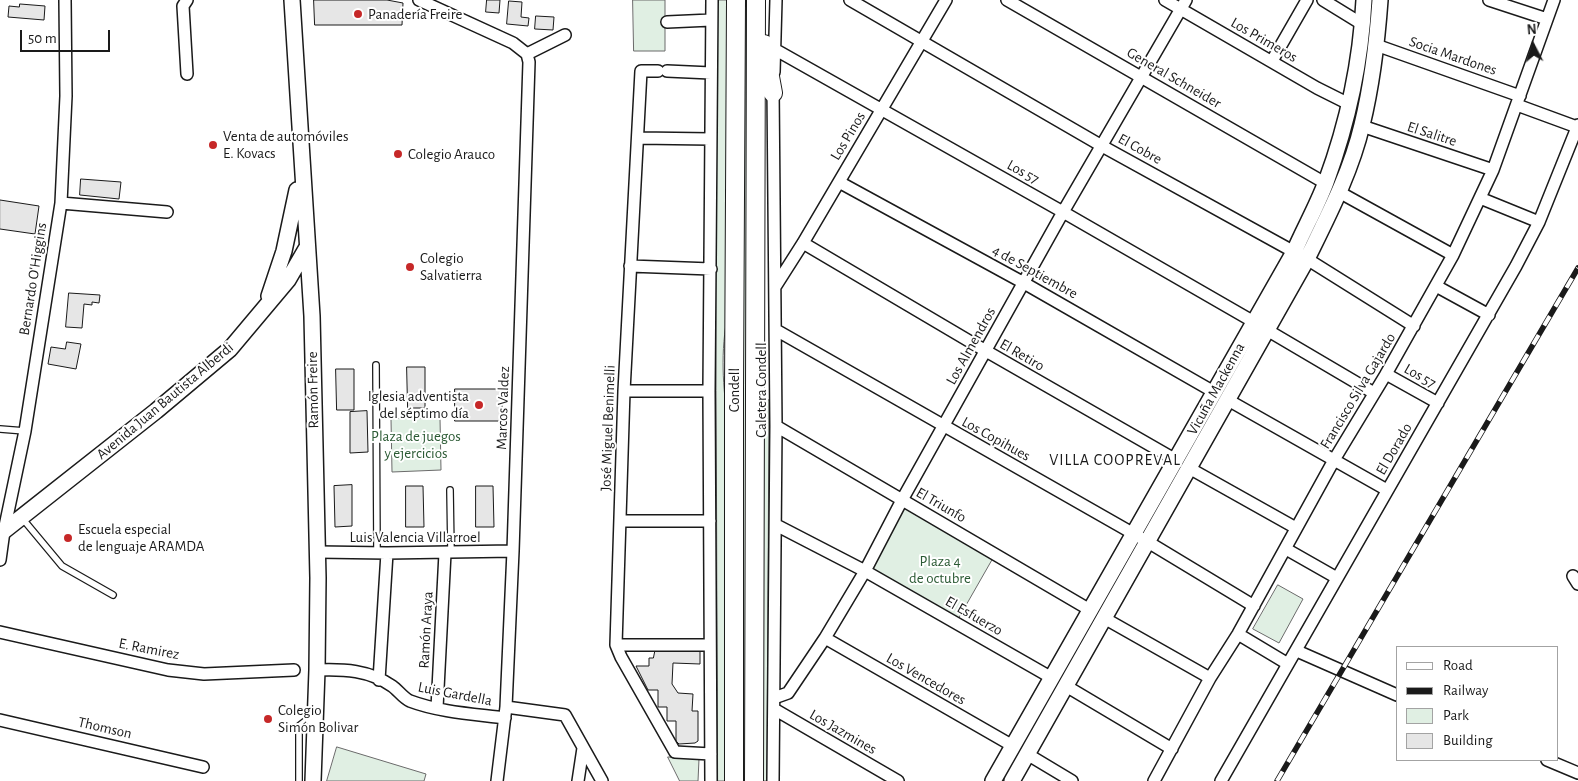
<!DOCTYPE html>
<meta charset="utf-8">
<style>
body{margin:0}
#map{position:relative;width:1578px;height:781px;overflow:hidden;background:#fff;font-family:"Alegreya Sans",sans-serif}
canvas{display:block}
.legend{position:absolute;left:1396px;top:646px;width:162px;height:115px;box-sizing:border-box;background:#fff;border:1px solid #a3a3a3;margin:0;padding:6px 9px;list-style:none;font-size:15px;color:#1a1a1a}
.legend li{display:flex;align-items:center;gap:10px;height:25px}
.legend b{width:25px;border:1px solid #a3a3a3}
.north{position:absolute;left:1508px;top:20px;width:50px;height:50px;-webkit-text-stroke:4px #fff;paint-order:stroke;rotate:355deg;font-size:14px;font-weight:700;line-height:20px;text-align:center;color:#1a1a1a}
.north::after{content:'';display:block;margin:auto;width:18px;height:22px;background:#1a1a1a;clip-path:polygon(50% 0,100% 100%,50% 72%,0 100%)}
.scale{position:absolute;left:20px;top:30px;width:90px;height:22px;box-sizing:border-box;border:2px solid #1a1a1a;border-top:0;padding-left:6px;font-size:15px;line-height:18px;white-space:nowrap;color:#1a1a1a;-webkit-text-stroke:4px #fff;paint-order:stroke}
</style>
<div id="map">
<canvas width="1578" height="781"></canvas>
<ul class="legend">
<li><b style="height:6px;background:#fff"></b>Road</li>
<li><b style="height:6px;background:#1a1a1a"></b>Railway</li>
<li><b style="height:14px;background:#e0efe3"></b>Park</li>
<li><b style="height:14px;background:#e6e6e6"></b>Building</li>
</ul>
<div class="north">N</div>
<div class="scale">50 m</div>
</div>
<script>
const c = document.querySelector('canvas').getContext('2d');
c.lineJoin = 'round';
function fill(path, color) {
  c.fillStyle = color;
  c.fill(path, 'evenodd');
}
function trace(path, color, width, dash) {
  c.strokeStyle = color;
  c.lineWidth = width;
  c.lineCap = dash ? 'butt' : 'round';
  c.setLineDash(dash || []);
  c.stroke(path);
}
function write(font, color, halo, rows, align = 'center') {
  c.font = font + ' "Alegreya Sans",sans-serif';
  c.lineWidth = 4;
  c.setLineDash([]);
  c.textBaseline = 'middle';
  c.strokeStyle = halo;
  c.fillStyle = color;
  for (const [text, x, y, turn = 0] of rows) {
    c.save();
    c.translate(x, y);
    c.rotate((+turn || 0) * Math.PI / 180);
    c.textAlign = isNaN(turn) ? turn : align;
    if (halo) c.strokeText(text, 0, 0);
    c.fillText(text, 0, 0);
    c.restore();
  }
}
const green = new Path2D(`
 M633,0H665V51H634Z
 M715,0H730L728,314C720,351 723,387 728,424L727,781H718Z
 M741,0H749L747,781H739Z
 M764,399L769,400L767,781H758L763,411Z
 M440,418L441,470L392,472L391,419Z
 M902,506L993,558L957,621L868,569Z
 M1278,585L1303,599L1279,643L1253,629Z
 M337,747L426,774L424,781H327Z
 M668,757L699,759L698,781H680Z`);
fill(green, '#e0efe3');
trace(green, '#6a6a6a', 1);
const building = new Path2D(`
 M314,0H387L403,3L402,25H315Z
 M487,0H500L499,13L486,12Z
 M509,1L522,2L521,17L529,18L528,26L507,24Z
 M20,4L45,6L44,20L8,17L9,6L19,7Z
 M536,16L554,17L553,30L535,29Z
 M81,179L121,182L119,199L80,195Z
 M0,200L39,206L35,234L0,229Z
 M69,293L100,295L99,303L92,302V305L84,304L82,328L66,327Z
 M67,342L81,344L76,369L48,364L51,347L65,349Z
 M407,367H425V408H408Z
 M336,369H354V410H337Z
 M455,389H502V421H455Z
 M367,411L368,452L350,453V412Z
 M352,485V526L335,527L334,486Z
 M406,486H423L424,527H406Z
 M476,486H493L494,527H476Z
 M656,647H700V664L673,663L672,684L678,693L693,694L692,711H698V741L695,743L679,744L676,741V721H667V707H658V690H648L636,666H649V658H653Z`);
fill(building, '#e6e6e6');
trace(building, '#1a1a1a', 1);
const lane = new Path2D(`
 M376,365L377,553
 M0,429L25,431
 M450,490L451,552
 M22,518L62,566L113,595
 M299,781V726L313,715`);
const street = new Path2D(`
 M187,0L183,6L187,74
 M419,0L513,43L527,54L529,62L513,551L506,707L497,781
 M850,0L1102,146L1307,259L1414,326
 M1007,0L1325,183
 M1165,0L1317,88L1349,104
 M1323,0L1362,24
 M1489,0L1547,19
 M667,22L711,20
 M1376,45L1520,96
 M776,50L1063,212L1254,322
 M527,54L565,35
 M1272,61L1307,0
 M658,71H641L624,391L616,645L621,657L675,752L711,754
 M667,71L711,73
 M774,72L776,0
 M1517,105L1577,127
 M1362,126L1493,170
 M638,138L711,139
 M839,182L1024,283L1214,392
 M1339,192L1453,255
 M1480,198L1539,222
 M61,203L167,212
 M803,243L986,351L1176,460
 M630,266L711,269
 M1436,286L1489,315
 M775,287L803,243L946,0
 M776,330L1148,542L1254,606
 M1267,330L1374,393
 M1386,374L1438,403
 M624,391H709
 M1228,400L1387,490
 M776,426L1090,610
 M1189,468L1296,528
 M620,521H710
 M776,525L865,571L1052,678
 M1286,549L1337,578
 M318,552L387,553L513,551
 M0,560L4,531L25,431L61,203L66,96L65,0
 M1573,576L1578,584
 M1104,618L1210,678
 M0,632L168,670L204,674L294,670
 M1238,634L1288,664
 M825,638L1013,746
 M616,645H710
 M1297,651L1397,695
 M317,670C344,669 369,670 392,686C398,690 403,698 410,701C439,712 474,714 505,718
 M379,680L387,553
 M1066,686L1172,749
 M774,698L788,693L825,638L865,571L902,500L1063,212L1186,0
 M506,707L565,715L602,781
 M437,708L445,553
 M774,709L898,781
 M0,720L203,767
 M1027,754L1072,781
 M1547,760L1578,773
 M578,781L583,748
 M711,781L709,391L712,0
 M773,781L776,426L773,88
 M1154,781L1210,678L1238,634L1334,460L1386,374L1453,255L1493,170L1554,0
 M1221,781L1516,266L1539,222L1578,125`);
const secondary = new Path2D(`
 M292,0L312,316L318,578L317,670L313,781
 M269,296L284,251L297,190
 M0,534L156,411L230,349L288,280L306,249
 M993,781L1294,252C1304,229 1317,206 1326,182C1347,125 1361,61 1364,0
 M1012,781L1307,259C1328,216 1351,172 1362,125C1372,84 1377,42 1380,0`);
const primary = new Path2D(`
 M764,44L773,93
 M734,781V391L736,0
 M754,781L756,0`);
trace(lane, '#1a1a1a', 8);
trace(street, '#1a1a1a', 14);
trace(secondary, '#1a1a1a', 18);
trace(primary, '#1a1a1a', 20);
trace(lane, '#fff', 5.5);
trace(street, '#fff', 11);
trace(secondary, '#fff', 15);
trace(primary, '#fff', 18);
const rail = new Path2D(`
 M1277,781L1578,268`);
trace(rail, '#1a1a1a', 5.5);
trace(rail, '#fff', 4, [11]);
for (const [x, y, r, color] of [
 [358,14,5,"#c62828"],
 [213,145,5,"#c62828"],
 [398,154,5,"#c62828"],
 [410,267,5,"#c62828"],
 [479,405,5,"#c62828"],
 [68,538,5,"#c62828"],
 [268,719,5,"#c62828"]
]) {
  const dot = new Path2D();
  dot.arc(x, y, r, 0, 2 * Math.PI);
  c.fillStyle = color;
  c.fill(dot);
  trace(dot, '#fff', 2);
}
write('15px', '#1a1a1a', '#fff', [
 ["Panadería Freire",368,14],
 ["Venta de automóviles",223,136],
 ["E. Kovacs",223,153],
 ["Colegio Arauco",408,154],
 ["Colegio",420,258],
 ["Salvatierra",420,275],
 ["Iglesia adventista",469,396,"right"],
 ["del séptimo día",469,413,"right"],
 ["Escuela especial",78,529],
 ["de lenguaje ARAMDA",78,546],
 ["Colegio",278,710],
 ["Simón Bolivar",278,727]
], 'left');
write('15px', '#1a1a1a', '#fff', [
 ["Los Primeros",1264,40,30],
 ["Socia Mardones",1453,56,19],
 ["General Schneider",1174,78,30],
 ["El Salitre",1432,134,18],
 ["Los Pinos",848,136,-59],
 ["El Cobre",1140,149,29],
 ["Los 57",1023,172,29],
 ["4 de Septiembre",1035,272,29],
 ["Bernardo O'Higgins",33,279,-81],
 ["Los Almendros",971,346,-61],
 ["El Retiro",1022,355,30],
 ["Los 57",1420,376,30],
 ["Vicuña Mackenna",1216,389,-61],
 ["Ramón Freire",313,390,-91],
 ["Condell",734,390,-90],
 ["Caletera Condell",761,390,-90],
 ["Francisco Silva Gajardo",1358,391,-59],
 ["Avenida Juan Bautista Alberdi",165,401,-40],
 ["Marcos Valdez",503,408,-88],
 ["José Miguel Benimelli",608,428,-88],
 ["Los Copihues",996,439,29],
 ["El Dorado",1394,449,-60],
 ["El Triunfo",941,505,30],
 ["Luis Valencia Villarroel",415,537],
 ["El Esfuerzo",974,616,30],
 ["Ramón Araya",426,630,-87],
 ["E. Ramirez",149,649,11],
 ["Los Vencedores",926,679,30],
 ["Luis Gardella",455,694,11],
 ["Thomson",105,728,13],
 ["Los Jazmines",843,732,30]
]);
write('15px', '#2b5a34', '#fff', [
 ["Plaza de juegos",416,436],
 ["y ejercicios",416,453],
 ["Plaza 4",940,561],
 ["de octubre",940,578]
]);
c.letterSpacing = '1px';
write('16px', '#1a1a1a', '#fff', [
 ["VILLA COOPREVAL",1115,460]
]);
c.letterSpacing = '0px';
</script>
